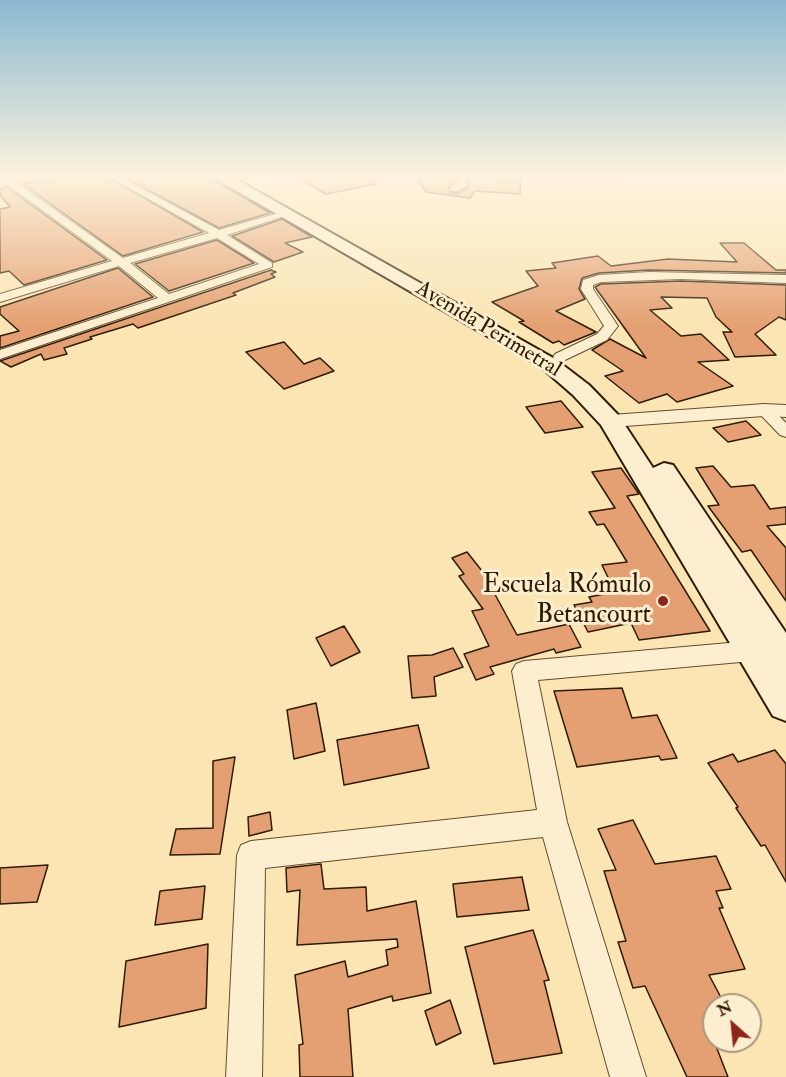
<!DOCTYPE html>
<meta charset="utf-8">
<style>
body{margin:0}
#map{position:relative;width:786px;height:1077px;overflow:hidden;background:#fae5b3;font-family:"IM FELL Double Pica",serif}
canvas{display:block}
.north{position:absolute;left:702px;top:993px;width:60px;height:60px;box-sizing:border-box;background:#fceece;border:2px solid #aa9a7c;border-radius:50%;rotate:333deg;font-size:16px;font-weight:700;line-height:24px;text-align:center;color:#2e1b02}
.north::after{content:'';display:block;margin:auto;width:21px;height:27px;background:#8f2418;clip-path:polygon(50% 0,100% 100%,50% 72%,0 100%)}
</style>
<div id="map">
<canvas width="786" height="1077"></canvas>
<div class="north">N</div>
</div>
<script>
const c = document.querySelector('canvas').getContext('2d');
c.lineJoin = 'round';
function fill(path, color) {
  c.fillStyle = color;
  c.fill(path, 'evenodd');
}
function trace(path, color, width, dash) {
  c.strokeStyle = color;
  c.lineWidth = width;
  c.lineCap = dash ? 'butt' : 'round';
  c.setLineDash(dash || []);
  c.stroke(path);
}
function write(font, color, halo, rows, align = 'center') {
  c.font = font + ' "IM FELL Double Pica",serif';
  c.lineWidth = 6;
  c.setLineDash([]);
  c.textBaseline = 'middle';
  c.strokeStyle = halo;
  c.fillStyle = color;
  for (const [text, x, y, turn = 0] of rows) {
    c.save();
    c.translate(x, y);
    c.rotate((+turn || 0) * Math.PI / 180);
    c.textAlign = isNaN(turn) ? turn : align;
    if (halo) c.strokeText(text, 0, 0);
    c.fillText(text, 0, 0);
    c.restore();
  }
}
const building = new Path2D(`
 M61,177H108L203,232L123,256L23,184Z
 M124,177H215L217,182L270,213L219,228Z
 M298,177H375L376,184L326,194Z
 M416,177H455L456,183L449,187L451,193H458L469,187L467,177H521L520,194L475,191L470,198L426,192Z
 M7,187L107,260L24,285L9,271L0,273V209L10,207L0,195V189Z
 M282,219L312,237L285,243L303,252L274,262L232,236Z
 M217,240L254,263L169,291L135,264Z
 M720,243H744L776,270H786V273L649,270L599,273L582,278L579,289L585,299L556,311L596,332L564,345L559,341L553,343L519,322L524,321L492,302L538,286L526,271L556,268L552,263L565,261L598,256L611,266L668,259L737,262Z
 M118,268L153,297L0,348V336L19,331L0,314V307Z
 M271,270L276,272L271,274L275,277L233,293L236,295L138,328L133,324L90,337L92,339L64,348L67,354L44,360L41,354L11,367L0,361Z
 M681,281L786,285V320L779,317L755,334L776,355L735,357L723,332H732L716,317L707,298L661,297L672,308L650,310L681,336L701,334L729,360L698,362L733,386L677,402L667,394L639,403L605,376L623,371L592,350L610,339L646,358L595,287L601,284Z
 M284,342L304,364L320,358L334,371L284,389L246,352Z
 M561,401L583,427L545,433L526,407Z
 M746,421L761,435L728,442L713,428Z
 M713,466L731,487L754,485L770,509L786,507V524L767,526L786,548V601L751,550L742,552L708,506L719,505L696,468Z
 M621,468L639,494L627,496L710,631L639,640L631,623L588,632L574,605L592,602L589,597L615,592L602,565L627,562L604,524L597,525L589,512L615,508L592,472Z
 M467,552L494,586L491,587L517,635L569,624L581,647L556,653L554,649L490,667L494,674L476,680L464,654L489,646L472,611L483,609L459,576L464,574L452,558Z
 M344,626L360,652L331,666L316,638Z
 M453,648L463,667L434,677L436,696L412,698L408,656L432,655Z
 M622,688L632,718L657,715L677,758L661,760L659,756L577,767L554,691Z
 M316,703L325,751L294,759L287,710Z
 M418,725L429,768L344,785L337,740Z
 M775,750L786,764V882L765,845L761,846L736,808L738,807L708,763L733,754L738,762Z
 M235,757L220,854L170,855L176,829L213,828V761Z
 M270,812L272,830L249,836L248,817Z
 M633,820L655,864L716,856L731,889L716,891L723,908H719L745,969L709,975L725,1005H714V1041L728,1077H687L645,986L633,988L618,942L626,941L604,871L616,870L598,829Z
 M321,864L324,889L366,887L367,911L416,901L431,993L393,1001L392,996L348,1009L353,1077H300L299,1045L303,1044L295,975L345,961L348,977L388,965L386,950L398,947L397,939L297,945L300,890L287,892L286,868Z
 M48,865L37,902L0,904V868Z
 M522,877L529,910L457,917L453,884Z
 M205,886L202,919L155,925L160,891Z
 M533,930L549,980L544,981L562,1053L494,1064L465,947Z
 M208,944L206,1008L119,1027L126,961Z
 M450,1000L461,1033L436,1045L425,1011Z`);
fill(building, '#e4a072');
trace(building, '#2e1b02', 1.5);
const minor = new Path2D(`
 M0,177L11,179L37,177L36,179L17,183L123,258L209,233L110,177H120L219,230L289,210L294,213L227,235L272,263V267L0,359V350L158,298L119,266L0,302V294L112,261L8,185H0L2,181ZM217,238L259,264L169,294L130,263Z
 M457,177H465L468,185L457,191H451V187L458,184Z
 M649,272L786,275V283L681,279L601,282L593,285V289L618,326L607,340L565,360H555L553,357L555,354L597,334L604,326L581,289L583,280L599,275Z
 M764,405L770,407L786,423V437L780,435L756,410Z
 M752,641L760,644L763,651L760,658L752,661L538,680L567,822L646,1077H610L543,837L265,868L262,1077H226L237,855L241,845L251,841L537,810L512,671L516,664L524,661Z`);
const tertiary = new Path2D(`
 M764,404L786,405V417L764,416L611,427L604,425L601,421L604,417L611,415Z`);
const secondary = new Path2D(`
 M217,177H232L555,359L589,385L619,416L653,468L664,463L673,465L786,633V721L773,716L601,425L573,395L541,367L218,180Z`);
trace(minor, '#614e2e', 2);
trace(tertiary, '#614e2e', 2);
trace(secondary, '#2e1b02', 4);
trace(new Path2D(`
 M474,177L561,182L619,180`), '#2e1b02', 1.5, [1, 1.5]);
fill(minor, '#fceece');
fill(tertiary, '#fceece');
fill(secondary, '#fceece');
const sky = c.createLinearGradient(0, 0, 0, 327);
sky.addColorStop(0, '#8ab8d0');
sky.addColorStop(0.54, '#fdf3dd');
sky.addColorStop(1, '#fdf3dd00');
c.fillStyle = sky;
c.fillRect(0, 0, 786, 327);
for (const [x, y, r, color] of [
 [663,601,6,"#8f2418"]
]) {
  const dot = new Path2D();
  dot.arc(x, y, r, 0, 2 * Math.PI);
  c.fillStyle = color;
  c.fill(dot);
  trace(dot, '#fceece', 2);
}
write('22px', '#2e1b02', '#fceece', [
 ["Avenida Perimetral",488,330,31]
]);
write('26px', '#2e1b02', '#fceece', [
 ["Escuela Rómulo",651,586],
 ["Betancourt",651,616]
], 'right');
</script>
